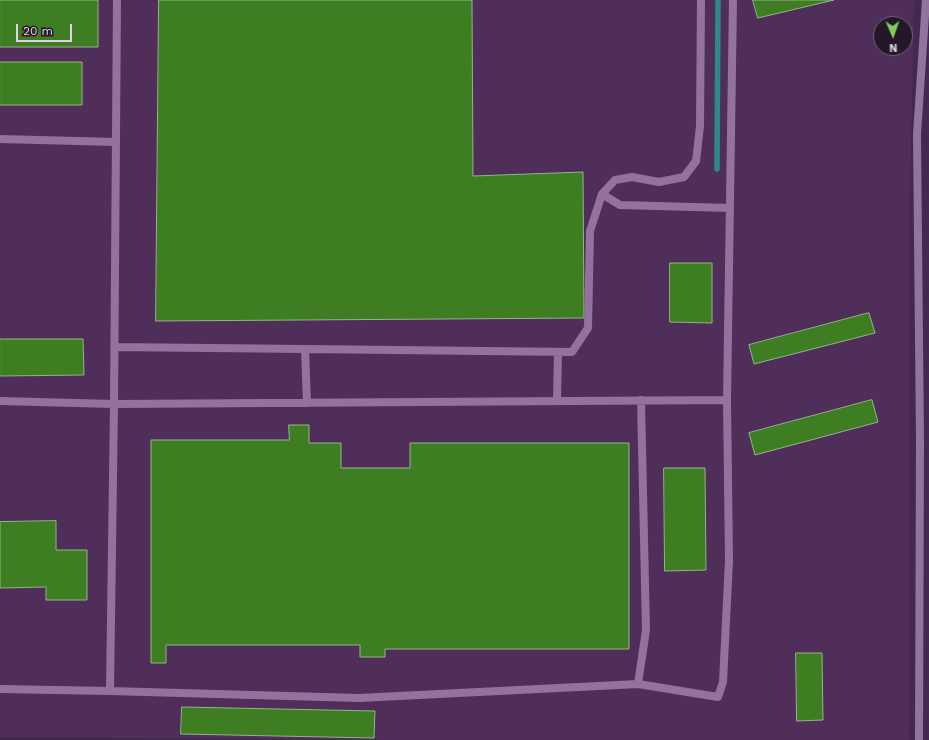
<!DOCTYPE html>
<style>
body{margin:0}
#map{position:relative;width:929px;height:740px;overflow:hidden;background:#44284e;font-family:"Work Sans",sans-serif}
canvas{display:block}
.north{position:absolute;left:873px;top:16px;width:40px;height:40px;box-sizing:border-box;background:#241728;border:1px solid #706175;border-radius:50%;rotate:178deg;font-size:11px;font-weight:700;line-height:16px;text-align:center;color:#e2d1e8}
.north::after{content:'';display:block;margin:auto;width:14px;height:18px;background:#7ad156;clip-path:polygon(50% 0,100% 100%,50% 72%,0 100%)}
.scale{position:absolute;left:16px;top:24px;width:56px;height:18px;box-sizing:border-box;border:2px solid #e2d1e8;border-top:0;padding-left:5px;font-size:12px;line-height:14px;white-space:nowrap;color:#e2d1e8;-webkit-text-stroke:3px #241728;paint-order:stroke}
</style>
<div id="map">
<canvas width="929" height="740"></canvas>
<div class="north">N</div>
<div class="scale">20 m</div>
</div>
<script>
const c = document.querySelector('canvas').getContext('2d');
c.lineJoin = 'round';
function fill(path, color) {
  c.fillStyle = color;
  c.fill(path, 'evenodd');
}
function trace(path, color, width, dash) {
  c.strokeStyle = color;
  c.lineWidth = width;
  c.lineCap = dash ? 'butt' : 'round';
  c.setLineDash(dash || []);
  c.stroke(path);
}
fill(new Path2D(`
 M0,0H914L910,195L909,740H407L0,737ZM881,24H905V48H881Z`), '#502e5a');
trace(new Path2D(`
 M717,169L718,0`), '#2d898b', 5.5);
const building = new Path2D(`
 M0,0H98V47H0Z
 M159,0H472L473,176L583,172L584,318L156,321Z
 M753,0H834L758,18Z
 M0,62H82V105H0Z
 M670,263H712V323L670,322Z
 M869,313L875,333L754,364L749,345Z
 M0,339H83L84,375L0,376Z
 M872,400L878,422L755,455L749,433Z
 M289,425H309V443H341V468H410V443H629V649H385V657H360V645H166V663H151V440H289Z
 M664,468H705L706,570L665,571Z
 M56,521V550H87V600H46V587L0,588V522Z
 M796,653H822L823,720L797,721Z
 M182,707L375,711L374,738L181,734Z`);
fill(building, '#3e7d22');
trace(building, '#93b587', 1);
trace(new Path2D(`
 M701,0L700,126L696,161L684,177L659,182L632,177L615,180L602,194L620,205L730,208
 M0,139L116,142
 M115,347L305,349
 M0,401L114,404L727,400
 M557,401L558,352
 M307,403L305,349L572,352L588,328L590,231L602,194
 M638,684L646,630L641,400
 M0,689L110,691L359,698L638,684L718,697L723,682L729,561L727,400L733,0
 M110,691L114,404L117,0`), '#93739e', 8);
trace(new Path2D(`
 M919,740L920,441L917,134L926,0`), '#93739e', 8);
</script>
